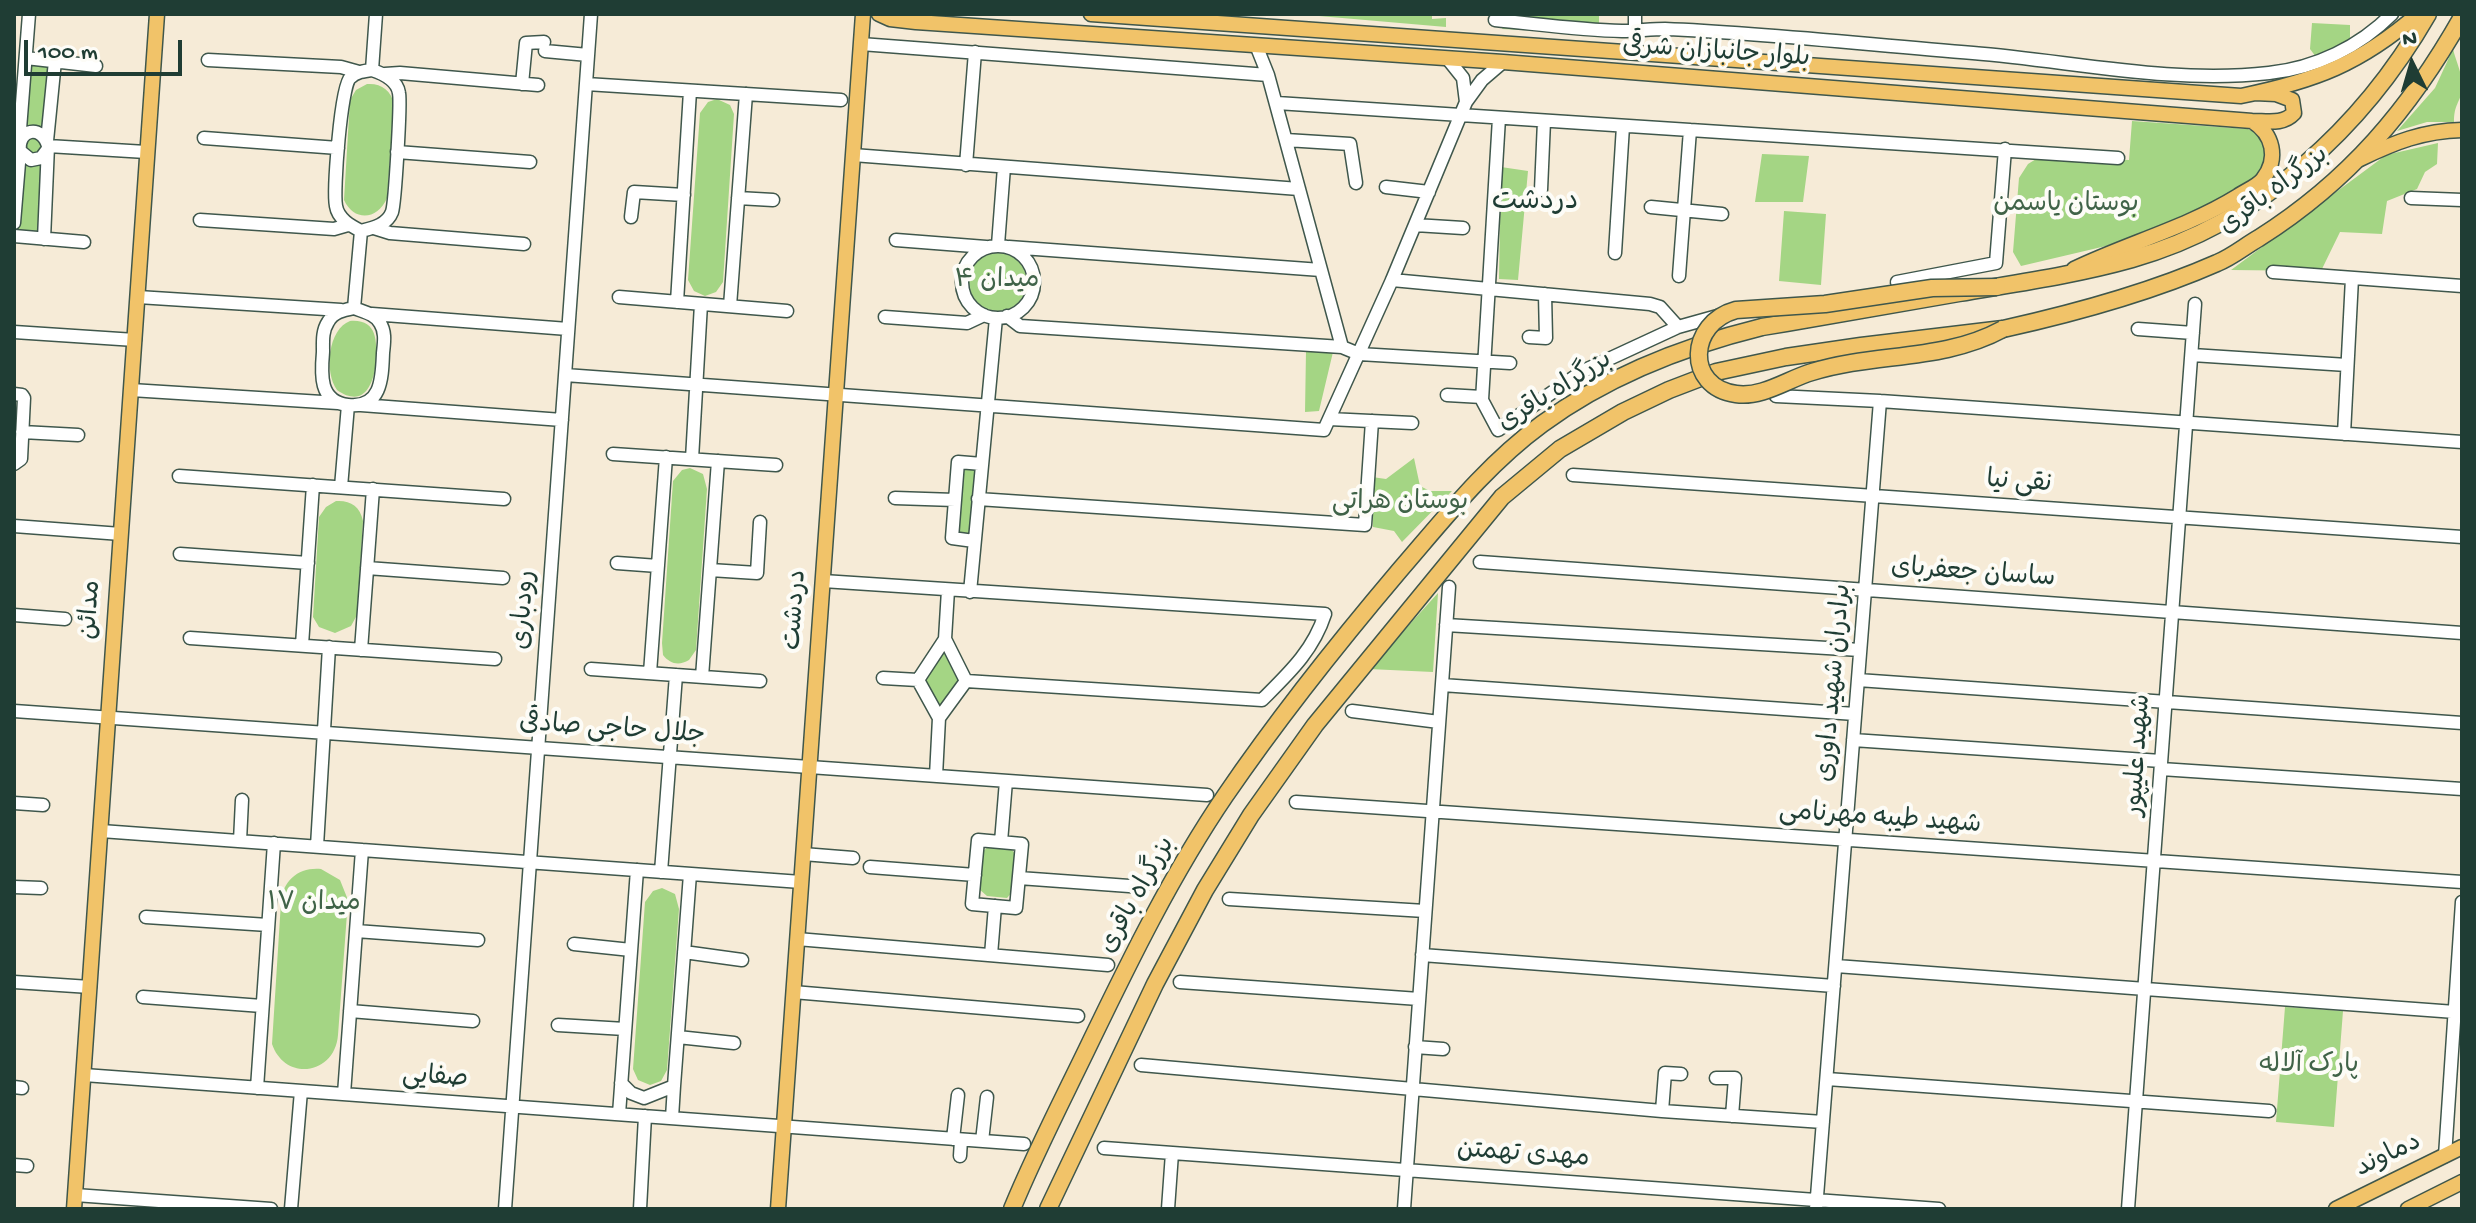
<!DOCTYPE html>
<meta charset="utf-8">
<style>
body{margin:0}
#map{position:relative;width:2476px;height:1223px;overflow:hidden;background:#f6ebd7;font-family:"Gochi Hand",sans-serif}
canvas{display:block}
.frame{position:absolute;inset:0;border:16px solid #1f3d34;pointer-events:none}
.north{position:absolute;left:2372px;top:24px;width:80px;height:80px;-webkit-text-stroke:6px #fdfcf7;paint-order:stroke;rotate:355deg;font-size:22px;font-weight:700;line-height:32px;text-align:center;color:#1f3d34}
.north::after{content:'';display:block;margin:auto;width:28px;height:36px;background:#1f3d34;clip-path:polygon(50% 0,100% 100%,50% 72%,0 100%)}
.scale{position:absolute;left:24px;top:40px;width:158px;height:36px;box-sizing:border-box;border:4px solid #1f3d34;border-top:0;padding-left:10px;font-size:24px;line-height:28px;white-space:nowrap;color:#1f3d34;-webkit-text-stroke:6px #fdfcf7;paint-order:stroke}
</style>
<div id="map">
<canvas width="2476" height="1223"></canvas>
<div class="frame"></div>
<div class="north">N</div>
<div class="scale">100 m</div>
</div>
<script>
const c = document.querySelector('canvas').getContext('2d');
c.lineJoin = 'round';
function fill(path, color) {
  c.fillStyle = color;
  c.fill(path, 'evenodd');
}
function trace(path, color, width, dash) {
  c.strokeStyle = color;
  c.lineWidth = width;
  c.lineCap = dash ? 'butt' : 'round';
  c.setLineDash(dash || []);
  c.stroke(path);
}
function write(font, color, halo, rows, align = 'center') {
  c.font = font + ' "Gochi Hand","Playpen Sans Arabic",sans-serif';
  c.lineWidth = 8;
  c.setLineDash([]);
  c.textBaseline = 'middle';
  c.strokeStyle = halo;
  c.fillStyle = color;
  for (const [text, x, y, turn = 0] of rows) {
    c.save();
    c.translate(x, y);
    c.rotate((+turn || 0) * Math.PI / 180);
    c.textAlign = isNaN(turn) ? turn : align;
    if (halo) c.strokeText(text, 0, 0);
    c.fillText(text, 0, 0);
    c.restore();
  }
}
fill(new Path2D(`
 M1296,14H1432V19L1446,18V27Z
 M1509,14H1599V34L1502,29Z
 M2312,23L2350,25V42L2316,57L2310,49Z
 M2453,49C2456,62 2464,77 2462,90C2460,103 2454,104 2454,122H2427L2397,131L2435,88Z
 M28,62L52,64L40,235L16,233L19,142Z
 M367,84C381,83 391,90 394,104L387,198C378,220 354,222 344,200L350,100L356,90Z
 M717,99L730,105L734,114L723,282L716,292L705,296L694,291L688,280L700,113L708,102Z
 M2132,121L2248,129L2268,140L2274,147L2257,180L2194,214L2106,246L2021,266L2013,252L2019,178L2028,164L2041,156L2129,160Z
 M2438,143L2437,164L2425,172L2417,189L2387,201L2382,234L2340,232L2321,271L2231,270L2386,155Z
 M1762,154L1809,156L1803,202H1755Z
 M1501,167L1528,171L1518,280L1499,279Z
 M1784,211L1826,214L1821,285L1779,281Z
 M969 282a29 29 0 1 1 58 0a29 29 0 1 1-58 0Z
 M350,321C377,319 377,340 376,361C374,384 364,409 337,390C324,372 328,329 350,321Z
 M1306,351L1333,352L1319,411L1305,412Z
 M1414,458L1420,486L1430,491H1452L1402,542L1394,531L1373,527L1372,477L1386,479Z
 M962,466L978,467L972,536L957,535Z
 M690,468L703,474L707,489L696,650L689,660C679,666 670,664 663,655L662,643L673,481L682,470Z
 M336,501C350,500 360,506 363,521L357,615L351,626L335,633L319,627L313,617L319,517L326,507Z
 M1438,593L1433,672L1369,669Z
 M945,650L961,680L940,709L924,680Z
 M989,846L1010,847L1015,854L1014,890L1007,898L987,896L979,889L982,852Z
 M321,869L340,880L348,900L338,1035C335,1075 285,1082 272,1044L281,902C283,880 299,867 321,869Z
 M662,888L675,894L679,909L667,1070L661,1081L650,1085L638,1080L633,1069L645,902L653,891Z
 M2285,1007L2343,1011L2334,1127L2276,1122Z`), '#a4d584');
const minor = new Path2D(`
 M1635,14V30
 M1495,20C1537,24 1580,30 1622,31C1636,31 1651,29 1665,29C1767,33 1871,45 1973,53C2072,61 2170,84 2269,73C2316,68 2359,47 2392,14
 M861,44L1268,75L1256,45
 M545,51L588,55
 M26,58L96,66
 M1447,58L1463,78L1466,102
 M208,60L341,67L359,72
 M372,70C384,74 397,80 399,93C401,104 395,203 392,212C387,225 373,228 361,231C351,226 338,219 336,206C333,191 341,86 350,78C356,72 364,71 372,70Z
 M372,70L376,14
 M385,74L400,73L538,85
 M1268,75L1342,347
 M522,84L526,43L544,42
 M586,84L841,100
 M1277,103L2118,158
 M1499,118L1482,400L1498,430L1583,371L1678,327L1721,315
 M204,138L338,148
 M1286,140L1350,144L1356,183
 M47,141L55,61
 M19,142L29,14
 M48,146L146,152
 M397,152L530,162
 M853,155L1299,189
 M966,165L975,52
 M1386,187L1429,192
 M1541,190L1544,121
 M738,198L773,200
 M2411,198L2462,200
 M1651,207L1722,214
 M631,217L634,192L684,195
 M200,220L334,229L348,225
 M14,223L20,151
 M1415,225L1463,228
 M374,228L390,233L524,244
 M14,236L84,242
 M44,239L48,146C42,124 17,129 20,151L31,160L41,158L47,150
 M896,240L986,247
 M998,245L1004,167
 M962 282a36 36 0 1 1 72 0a36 36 0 1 1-72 0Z
 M1009,247L1321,270
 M1615,253L1623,126
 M2273,272L2462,286
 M1679,276L1690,130
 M1392,280L1650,304L1660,307L1678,327
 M1897,282L1996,263L2005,149
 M138,297L341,310
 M619,297L787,311
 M677,302L690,91
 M730,306L746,94
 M354,308C364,312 375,314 380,323C386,332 384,343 383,353C382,377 382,409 348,405C319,402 321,374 323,352C323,342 322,331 328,322C333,312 344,310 354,308Z
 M354,308L361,231
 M372,314L568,329
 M1007,316L1020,326L1342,347L1359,354L1510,363
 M885,317L967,323L984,315
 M2138,329L2193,333
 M14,332L135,340
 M1529,337L1546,338L1545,294
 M2192,355L2347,365
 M565,375L1324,430L1392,280L1466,102L1482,80L1503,62
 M131,390L338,403
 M14,394L22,395L24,398L21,459L14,464
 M1447,395L1482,397
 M1776,396L1880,401L2462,442
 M361,405L562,420
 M1329,419L1412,423
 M22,432L78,435
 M2344,434L2352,278
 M613,454L776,465
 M692,459L701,304
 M1573,475L2462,537
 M179,476L504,499
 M341,487L348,405
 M895,498L955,500
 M978,499L1365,525L1372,421
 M14,526L121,534
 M974,541L952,538L958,462L982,464
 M180,554L308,563
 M1480,562L2462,633
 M617,563L658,566
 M367,568L503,578
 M710,570L757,573L760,522
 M823,581L1325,614C1313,651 1289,673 1262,700L966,681
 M948,590L945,639L966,681
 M970,592L996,318
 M14,615L65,619
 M1446,625L1860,650
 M190,638L495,659
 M302,645L313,485
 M361,650L373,489
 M591,669L760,681
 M650,673L666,457
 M702,677L718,461
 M883,678L918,680
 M918,680L945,639
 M918,680L939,718
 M1858,680L2462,723
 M1442,685L1855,714
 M14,711L1207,795
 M1352,711L1439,722
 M939,718L966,681
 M1853,740L2161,761
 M2161,769L2462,789
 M936,776L939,718
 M1296,802L2462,882
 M14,803L43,805
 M101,831L801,882
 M978,840L1022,844L1016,908L972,904Z
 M240,841L242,800
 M1001,842L1006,781
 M317,846L329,647
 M803,854L853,858
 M870,867L975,875
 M661,872L676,675
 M1019,878L1143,887
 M14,887L41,888
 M1229,899L1425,911
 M146,917L268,925
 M356,931L478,940
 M797,939L1108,965
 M574,944L631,950
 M684,952L742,960
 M991,955L995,906
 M1422,955L1834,986
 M1836,966L2455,1012
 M14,982L90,987
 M1180,982L1419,999
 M793,992L1078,1016
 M143,997L262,1006
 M350,1011L473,1021
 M558,1025L625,1029
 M678,1037L734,1043
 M1415,1047L1443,1049
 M1141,1065L1662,1111L1823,1122
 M84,1075L1024,1144
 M1716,1078H1735L1732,1116
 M1827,1079L2269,1111
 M621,1083L631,1093L644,1098L674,1086L690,874
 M14,1087L22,1088
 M257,1088L274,843
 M344,1094L362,850
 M1662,1111L1665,1073L1681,1074
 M619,1114L637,870
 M672,1118L674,1086
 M953,1139L958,1095
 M982,1141L987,1097
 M1104,1148L1939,1209
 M960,1156L961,1140
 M2445,1156L2462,902
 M14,1165L27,1166
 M75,1195L271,1209
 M291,1209L301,1091
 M505,1209L591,14
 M640,1209L645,1116
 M1168,1209L1172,1153
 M1404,1209L1449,587
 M1816,1209L1880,401
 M2128,1209L2195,304`);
const major = new Path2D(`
 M879,14L890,19L916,22L1503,62L2252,121C2267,121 2283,125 2294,113L2292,100L2276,94L2255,93
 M1091,14L2241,96C2315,81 2360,64 2418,14
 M2360,159C2395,142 2423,131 2462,130
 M2074,269C2128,243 2186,228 2238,196C2245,191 2258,186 2263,179C2279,158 2273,134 2252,121
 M74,1209L157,14
 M778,1209L863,14
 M2336,1209L2462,1147
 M2408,1209L2462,1182`);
const highway = new Path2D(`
 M1012,1209C1035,1153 1063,1099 1089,1045C1130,960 1172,874 1225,796C1279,717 1338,643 1399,571C1444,519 1486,465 1542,424C1606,377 1685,346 1762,327C1828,316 1894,304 1959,293C2017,283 2075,275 2132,259C2260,223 2363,127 2428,14
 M1048,1209L1155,984L1205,890L1251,815L1315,725L1502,497L1560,449L1623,412L1669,390L1716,372L1786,357L1861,346L2003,329C2075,313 2149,293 2217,263C2232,257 2245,246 2259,238C2349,181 2410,109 2462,17`);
trace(minor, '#3f574c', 15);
trace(major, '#3f574c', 17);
trace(highway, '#3f574c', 19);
trace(minor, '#fff', 12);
trace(major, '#f1c369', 14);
trace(highway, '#f1c369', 16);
const highwayBridge = new Path2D(`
 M1997,287L1932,288L1825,304L1736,310C1688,323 1685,387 1736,394C1762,398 1788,379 1812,372C1876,352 1942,362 2003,329`);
trace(highwayBridge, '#3f574c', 19, []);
trace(highwayBridge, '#f1c369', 16);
write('26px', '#1f3d34', '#fdfcf7', [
 ["بلوار جانبازان شرقی",1716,54,4],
 ["بزرگراه باقری",2275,192,-37],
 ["بزرگراه باقری",1556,393,-32],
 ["نقی نیا",2019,484,4],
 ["ساسان جعفربای",1973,575,4],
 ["مدائن",92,610,-86],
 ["رودباری",526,610,-86],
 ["دردشت",797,610,-86],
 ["برادران شهید داوری",1836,683,-85],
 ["جلال حاجی صادقی",612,731,4],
 ["شهید علیپور",2140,755,-86],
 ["شهید طیبه مهرنامی",1880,820,4],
 ["بزرگراه باقری",1139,896,-61],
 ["صفایی",435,1079,4],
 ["مهدی تهمتن",1523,1156,4],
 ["دماوند",2389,1157,-26]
]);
write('26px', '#406348', '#fdfcf7', [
 ["بوستان یاسمن",2066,206],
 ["میدان ۴",997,282],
 ["بوستان هراتی",1400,504],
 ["میدان ۱۷",314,905],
 ["پارک آلاله",2309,1067]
]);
write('28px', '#1f3d34', '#fdfcf7', [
 ["دردشت",1535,204]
]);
</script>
